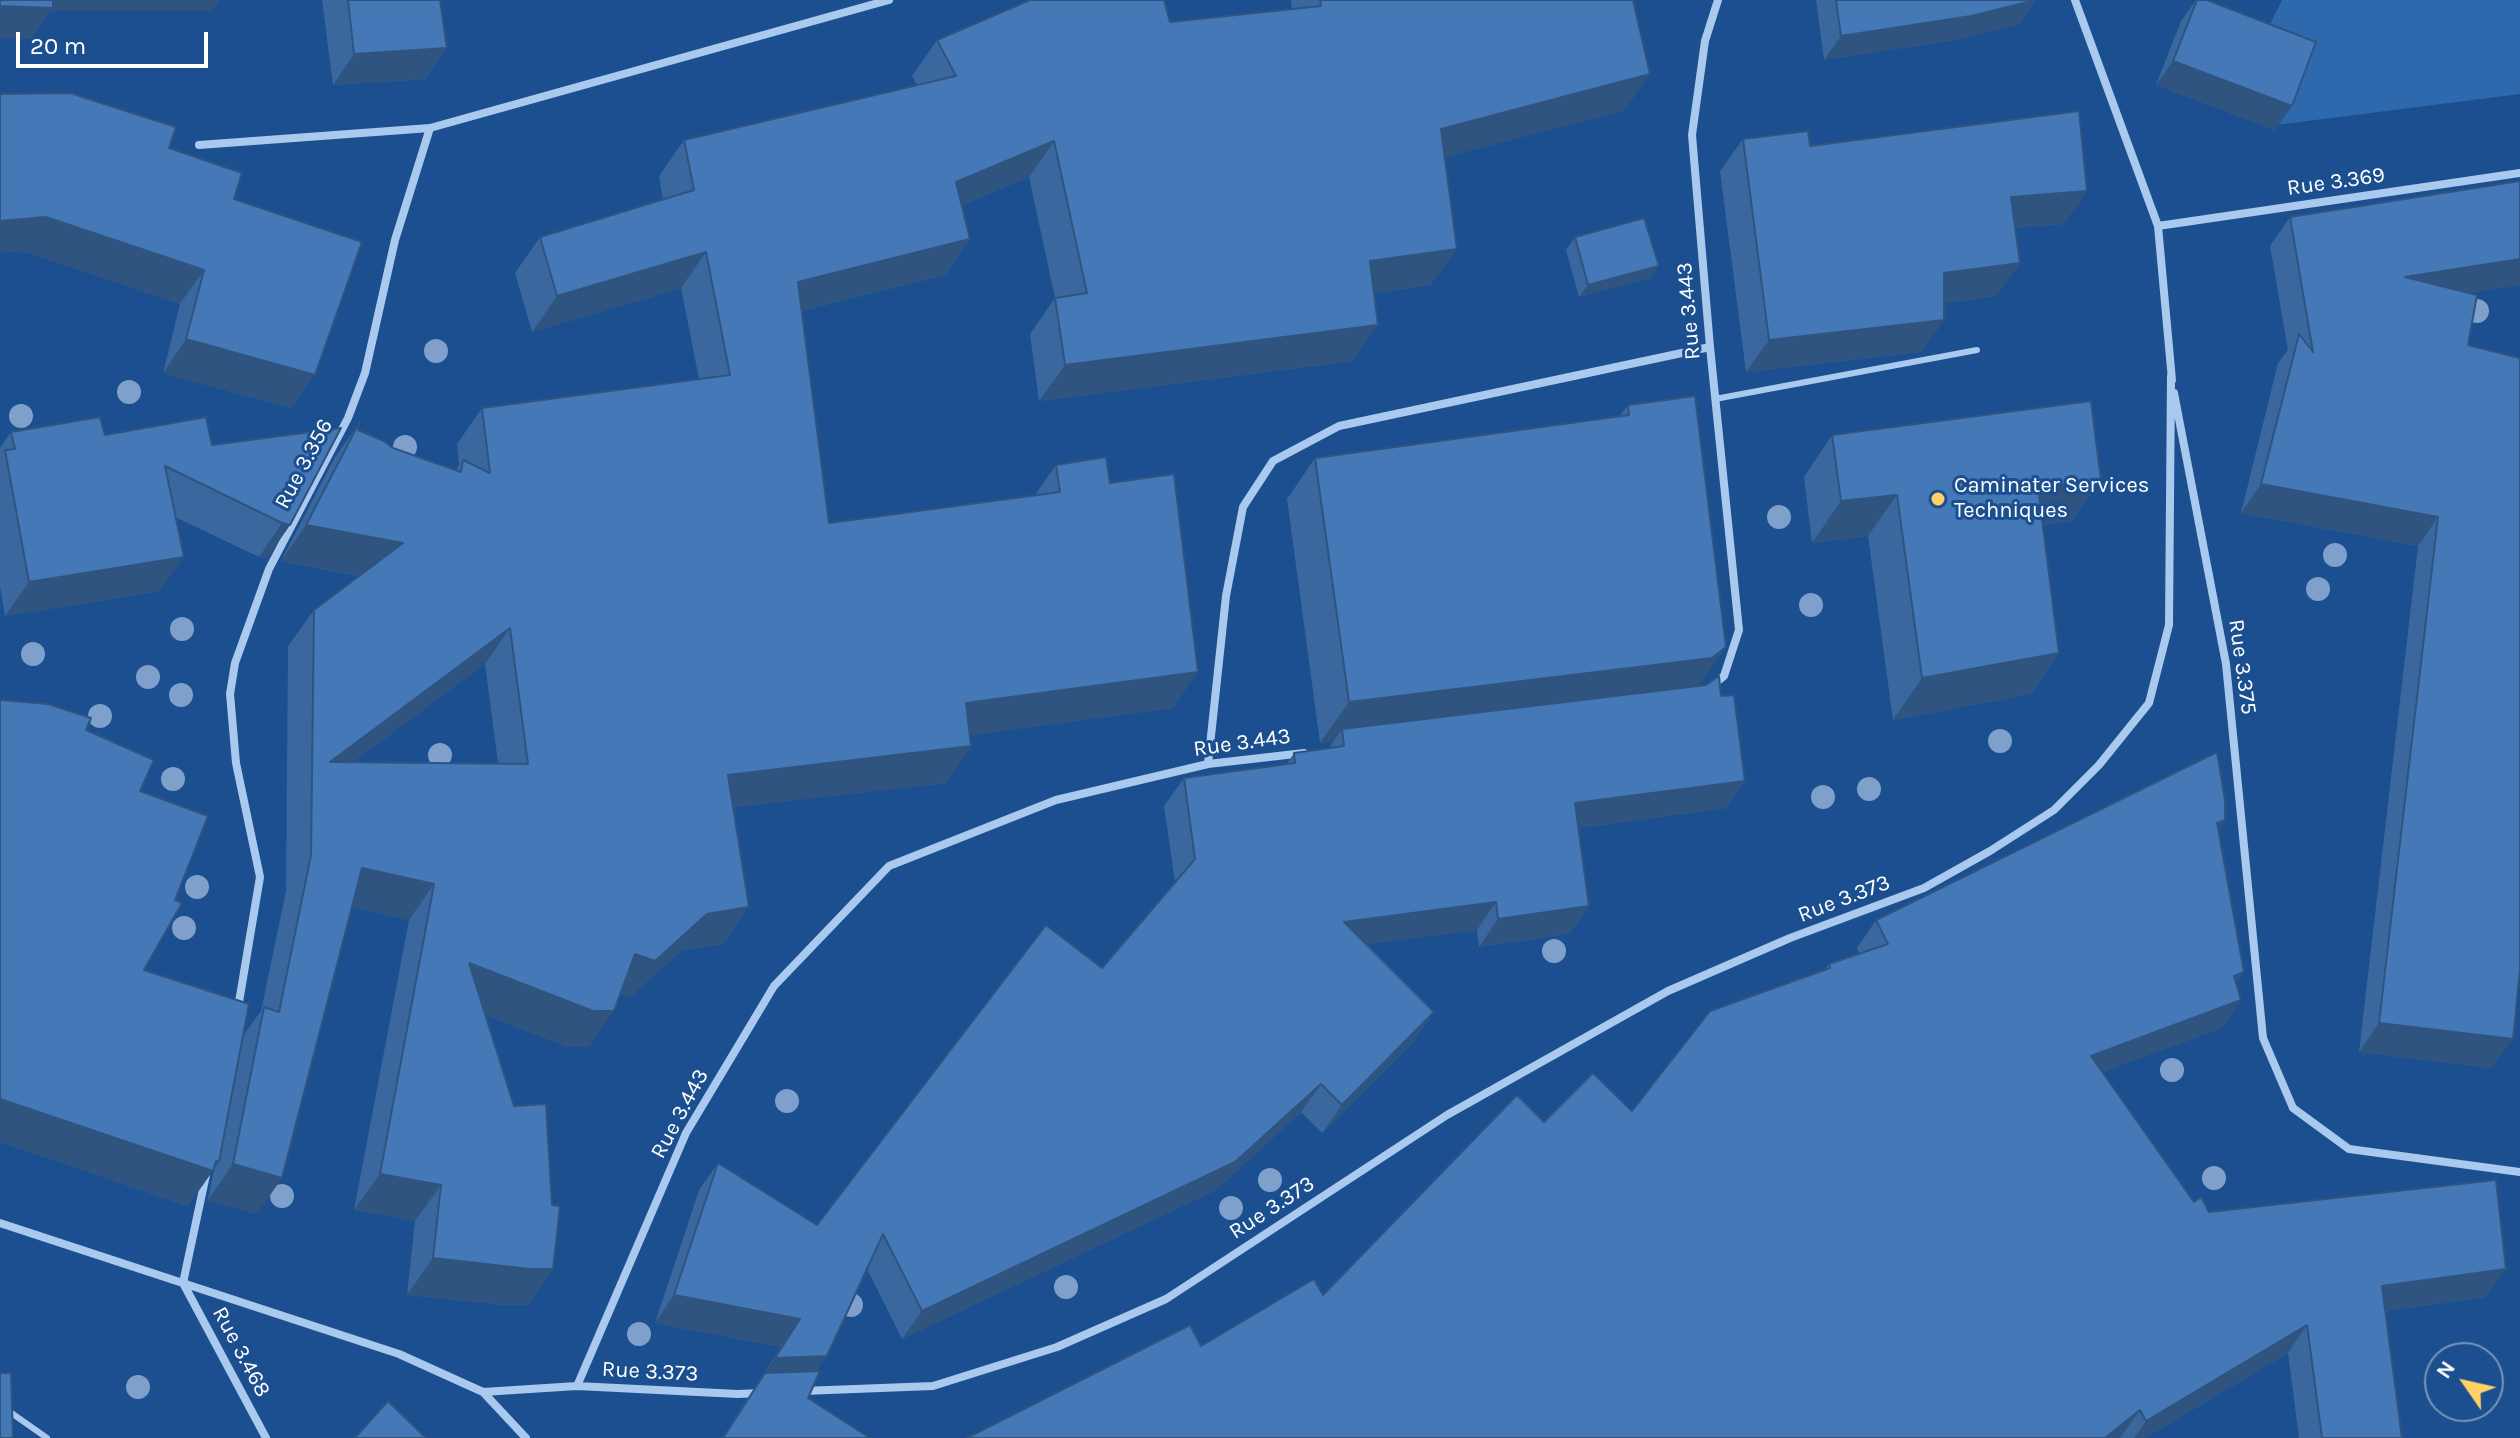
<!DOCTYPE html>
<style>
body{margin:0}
#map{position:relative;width:2520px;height:1438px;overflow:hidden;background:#1b4f8f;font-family:Karla,sans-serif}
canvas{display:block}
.north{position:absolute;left:2424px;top:1342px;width:80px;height:80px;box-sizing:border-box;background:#1b4f8f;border:2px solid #7695bc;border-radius:50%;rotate:304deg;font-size:22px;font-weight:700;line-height:32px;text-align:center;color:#fff}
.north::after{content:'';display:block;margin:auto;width:28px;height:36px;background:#ffd166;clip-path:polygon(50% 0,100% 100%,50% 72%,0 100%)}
.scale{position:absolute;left:16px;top:32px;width:192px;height:36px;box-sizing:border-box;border:4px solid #fff;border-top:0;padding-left:10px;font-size:24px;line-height:28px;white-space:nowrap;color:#fff;-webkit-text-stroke:6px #1b4f8f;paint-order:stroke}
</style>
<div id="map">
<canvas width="2520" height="1438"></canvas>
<div class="north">N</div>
<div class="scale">20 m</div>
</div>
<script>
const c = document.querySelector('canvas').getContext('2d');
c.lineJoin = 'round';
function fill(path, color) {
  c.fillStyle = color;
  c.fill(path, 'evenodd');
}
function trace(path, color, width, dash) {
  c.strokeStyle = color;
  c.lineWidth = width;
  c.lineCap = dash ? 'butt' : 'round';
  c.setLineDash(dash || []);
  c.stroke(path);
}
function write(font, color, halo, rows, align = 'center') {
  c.font = font + ' Karla,sans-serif';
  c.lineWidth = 6;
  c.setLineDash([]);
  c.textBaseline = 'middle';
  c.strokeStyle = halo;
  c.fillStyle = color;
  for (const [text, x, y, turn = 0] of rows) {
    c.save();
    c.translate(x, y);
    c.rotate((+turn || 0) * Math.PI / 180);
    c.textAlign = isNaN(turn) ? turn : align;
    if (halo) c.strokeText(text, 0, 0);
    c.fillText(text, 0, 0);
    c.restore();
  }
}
fill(new Path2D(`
 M2282,0H2520V94L2268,126L2257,50Z`), '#2e69ad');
trace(new Path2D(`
 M1715,399L1977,350
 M0,1405L47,1438`), '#a9c9ee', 6);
trace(new Path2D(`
 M2075,0L2158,226L2172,380
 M199,145L430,128
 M2158,226L2520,173
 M2174,393L2226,664L2263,1038L2293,1108L2349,1149L2520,1172
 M1712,686L1724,676L1739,630L1710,347L1692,135L1705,41L1718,0
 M1208,764L1226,596L1243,507L1273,461L1339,426L1710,347
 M238,1008L260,877L236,763L230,694L235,663L269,569L348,418L365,373L395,240L430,128L889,0
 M206,1175L183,1283L266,1438
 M0,1223L399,1354L483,1392L577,1386L738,1394L762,1393
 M577,1386L686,1133L774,986L889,866L1056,800L1208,764L1304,753
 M803,1391L933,1386L1057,1347L1166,1299L1447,1115L1668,991L1790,938L1924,888L1990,851L2054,810L2099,765L2149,703L2169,625L2171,376
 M483,1392L526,1438`), '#a9c9ee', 8);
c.fillStyle = '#7ea0ca';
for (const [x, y] of [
 [2477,311],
 [436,351],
 [129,392],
 [21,416],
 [405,447],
 [1779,517],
 [2335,555],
 [2318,589],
 [1811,605],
 [182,629],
 [33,654],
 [148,677],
 [181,695],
 [100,716],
 [2000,741],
 [440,755],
 [173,779],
 [1869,789],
 [1823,797],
 [197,887],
 [184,928],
 [1554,951],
 [2172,1070],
 [787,1101],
 [2214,1178],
 [1270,1180],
 [282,1196],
 [1231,1208],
 [1066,1287],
 [851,1305],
 [639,1334],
 [138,1387]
]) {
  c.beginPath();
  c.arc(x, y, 12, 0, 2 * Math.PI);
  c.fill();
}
fill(new Path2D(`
 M322,0H440L447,48L425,79L333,85Z
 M1291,0H1633L1625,110L1445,157L1431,285L1374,293L1353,361L1039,401L1030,334L1055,298L1029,177L962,205L970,239L945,275L801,311L829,523L1035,495L1056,465L1110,483L1173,708L970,735L971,746L946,783L733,807L723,944L682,950L630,997L620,994L589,1047H568L485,1015L553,1269L528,1305H505L407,1295L415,1221L354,1210L409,920L352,907L257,1214L208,1200L214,1169L188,1206L0,1142V700L86,730L140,791L144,970L243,1036L261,1011L286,891L288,646L314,610L359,576L281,561L334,459L359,423L358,430L393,448L456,470L459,465L457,444L482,408L699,379L681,288L532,332L515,273L540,237L663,200L659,176L684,140L917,85L912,76L937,40L1170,22L1292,9ZM485,664L498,763L353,762Z
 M1816,0H2036L2019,24L1954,40L1824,60Z
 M2196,0H2207L2292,106L2275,130L2156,85L2181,21Z
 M1743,139L1810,146L2064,224L2015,228L1997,296L1944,303V320L1921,352L1746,372L1720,171Z
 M169,148L291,408L163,373L180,304L22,251Z
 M2290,217L2520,285L2469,293L2468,345L2492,1068L2359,1052L2418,546L2241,513L2278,363L2288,350L2270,246Z
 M1575,237L1650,278L1579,297L1566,250Z
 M1628,405L1699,686L1721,696L1745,781L1726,808L1579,828L1589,906L1569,934L1479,947L1477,930L1367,944L1434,1012L1415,1040L1322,1133L1301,1112L1216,1190L902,1339L867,1269L817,1371L808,1398L870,1438H722L781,1347L655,1323L699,1190L718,1163L817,1225L1102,968L1175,882L1164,806L1184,778L1286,765L1294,753L1329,748L1333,742L1320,743L1287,499L1315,458L1620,416Z
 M11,432L105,435L212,445L290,525L267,558L259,557L175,517L160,591L5,616L0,587V448Z
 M1832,435L2072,521L2042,525L2059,653L2031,694L1893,720L1868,536L1812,543L1804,477Z
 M2218,830L2244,972L2236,983L2241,1000L2222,1028L2102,1072L2194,1202L2209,1212L2486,1297L2385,1311L2402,1438H2299L2288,1353L2145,1438H2121L1201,1346L1323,1295L1544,1122L1632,1111L1824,970L1829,964L1859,954L1857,948L1876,920Z`), '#3a679d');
fill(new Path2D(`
 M41,0H220L212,11H50L31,39L0,38V6Z
 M2036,0L2019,24L1954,40L1824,60L1841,36Z
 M447,48L425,79L333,85L354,54Z
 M2173,61L2292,106L2275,130L2156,85Z
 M1650,74L1625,110L1416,165L1441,129Z
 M1054,141L1029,177L931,218L956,182Z
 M2087,191L2064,224L1989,230L2011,197Z
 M46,217L204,270L180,304L22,251L0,253V221Z
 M970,239L945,275L772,318L798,282Z
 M1457,249L1431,285L1345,297L1370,261Z
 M706,252L681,288L532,332L557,296Z
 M2520,259V285L2384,306L2405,277Z
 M2020,263L1997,296L1921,306L1944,273Z
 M1659,266L1650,278L1579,297L1588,285Z
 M1944,320L1921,352L1746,372L1769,340Z
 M1378,325L1353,361L1039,401L1065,365Z
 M186,339L315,375L291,408L163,373Z
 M2101,480L2072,521L2009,528L2038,487Z
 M2261,484L2438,517L2418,546L2241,513Z
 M1897,495L1868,536L1812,543L1841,501Z
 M282,523L290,525L267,558L259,557Z
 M306,525L403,543L378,579L281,561Z
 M184,557L160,591L5,616L29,582Z
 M510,628L485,664L312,793L330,762Z
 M1726,647L1697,688L1342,729L1333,742L1320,743L1349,702Z
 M2059,653L2031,694L1893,720L1922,678Z
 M1198,672L1173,708L941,739L966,703Z
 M971,746L946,783L703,811L728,775Z
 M1745,781L1726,808L1556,831L1575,803Z
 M2225,820L2206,848L2217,823Z
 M362,868L434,884L409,920L337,904Z
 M1496,902L1477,930L1325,950L1344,922Z
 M1589,906L1569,934L1479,947L1498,919Z
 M749,907L723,944L682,950L630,997L610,990L635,954L707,914Z
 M469,963L614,1011L589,1047H568L443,999Z
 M2244,972L2225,1000L2234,976Z
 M2241,1000L2222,1028L2071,1084L2091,1056Z
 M1434,1012L1415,1040L1322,1133L1342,1105Z
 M2379,1023L2513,1039L2492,1068L2359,1052Z
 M1321,1084L1301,1112L1216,1190L902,1339L922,1311Z
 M0,1099L216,1161L219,1162L188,1206L0,1142Z
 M233,1164L282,1178L257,1214L208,1200Z
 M380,1174L441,1185L415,1221L354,1210Z
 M433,1258L553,1269L528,1305H505L407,1295Z
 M2506,1269L2486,1297L2363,1314L2382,1286Z
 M674,1295L800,1319L781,1347L655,1323Z
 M2307,1325L2288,1353L2145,1438H2134L2146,1421Z
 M827,1356L807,1384L755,1386L775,1358Z
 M2140,1410L2120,1438H2105Z`), '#305480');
const building = new Path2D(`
 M0,0H53V8L0,6Z
 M348,0H440L447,48L354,54Z
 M1030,0H1164L1170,22L1321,6L1320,0H1633L1650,74L1441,129L1457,249L1370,261L1378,325L1065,365L1055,298L1087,293L1054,141L956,182L970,239L798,282L829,523L1060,492L1056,465L1106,457L1110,483L1174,474L1198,672L966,703L971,746L728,775L749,907L707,914L655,961L635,954L614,1011H593L469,963L514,1106L546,1104L552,1205L560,1206L553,1269H530L433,1258L441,1185L380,1174L434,884L362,868L282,1178L233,1164L264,1007L279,1012L311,855L314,610L403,543L306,525L359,423L358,430L384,441L393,448L461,472L463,460L490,473L482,408L730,375L706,252L557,296L540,237L694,190L684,140L956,76L937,40ZM510,628L528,764L330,762Z
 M1836,0H2036L1971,16L1841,36Z
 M2197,0H2207L2316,42L2292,106L2173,61Z
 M70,93L176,127L169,148L242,173L234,199L362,242L315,375L186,339L204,270L46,217L0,221V94Z
 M2079,111L2087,191L2011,197L2020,263L1944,273V320L1769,340L1743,139L1808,131L1810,146Z
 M2520,181V259L2405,277L2477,295L2468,345L2520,358V970L2513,1039L2379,1023L2438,517L2261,484L2299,334L2313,352L2290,217Z
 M1644,218L1659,266L1588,285L1575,237Z
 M1695,396L1726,647L1712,658L1349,702L1315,458L1629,415L1628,405Z
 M2091,401L2101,480L2038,487L2059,653L1922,678L1897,495L1841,501L1832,435Z
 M100,417L105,435L206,417L212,445L341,428L290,525L282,523L165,466L184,557L29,582L5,450L15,449L11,432Z
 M1719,676L1721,696L1734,695L1745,781L1575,803L1589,906L1498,919L1496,902L1344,922L1434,1012L1342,1105L1321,1084L1235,1162L922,1311L883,1234L827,1356L775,1358L800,1319L674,1295L718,1163L817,1225L1046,925L1102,968L1195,859L1184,778L1295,763L1294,753L1344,746L1342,729L1706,685Z
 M0,700L48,704L91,718L86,730L154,760L140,791L208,816L175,900L182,903L144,970L249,1004L219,1162L216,1161L213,1171L0,1099Z
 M2217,752L2225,800V820L2217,823L2244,972L2234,976L2241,1000L2091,1056L2194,1202L2201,1197L2209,1212L2496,1180L2506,1269L2382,1286L2402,1438H2322L2307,1325L2146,1421L2140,1410L2105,1438H967L1190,1325L1201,1346L1314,1279L1323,1295L1517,1095L1544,1122L1593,1073L1632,1111L1710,1011L1830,968L1829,964L1888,944L1876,920Z
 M820,1371L808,1398L870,1438H723L765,1373Z
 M0,1373H11L13,1438H0Z
 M388,1401L426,1438H355Z`);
fill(building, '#4478b7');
trace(building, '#305480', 2);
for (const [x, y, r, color] of [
 [1938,499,8,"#ffd166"]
]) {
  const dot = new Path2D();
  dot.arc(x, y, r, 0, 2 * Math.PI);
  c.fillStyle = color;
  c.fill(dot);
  trace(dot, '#1b4f8f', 3);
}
write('22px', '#fff', '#1b4f8f', [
 ["Rue 3.369",2336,182,-8],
 ["Rue 3.443",1689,311,-95],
 ["Rue 3.356",304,464,-62],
 ["Rue 3.375",2242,667,82],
 ["Rue 3.443",1242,743,-8],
 ["Rue 3.373",1844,899,-21],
 ["Rue 3.443",680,1114,-62],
 ["Rue 3.373",1272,1208,-33],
 ["Rue 3.468",241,1352,62],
 ["Rue 3.373",650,1372,3]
]);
write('22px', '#fff', '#1b4f8f', [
 ["Caminater Services",1954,486],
 ["Techniques",1954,511]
], 'left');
</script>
